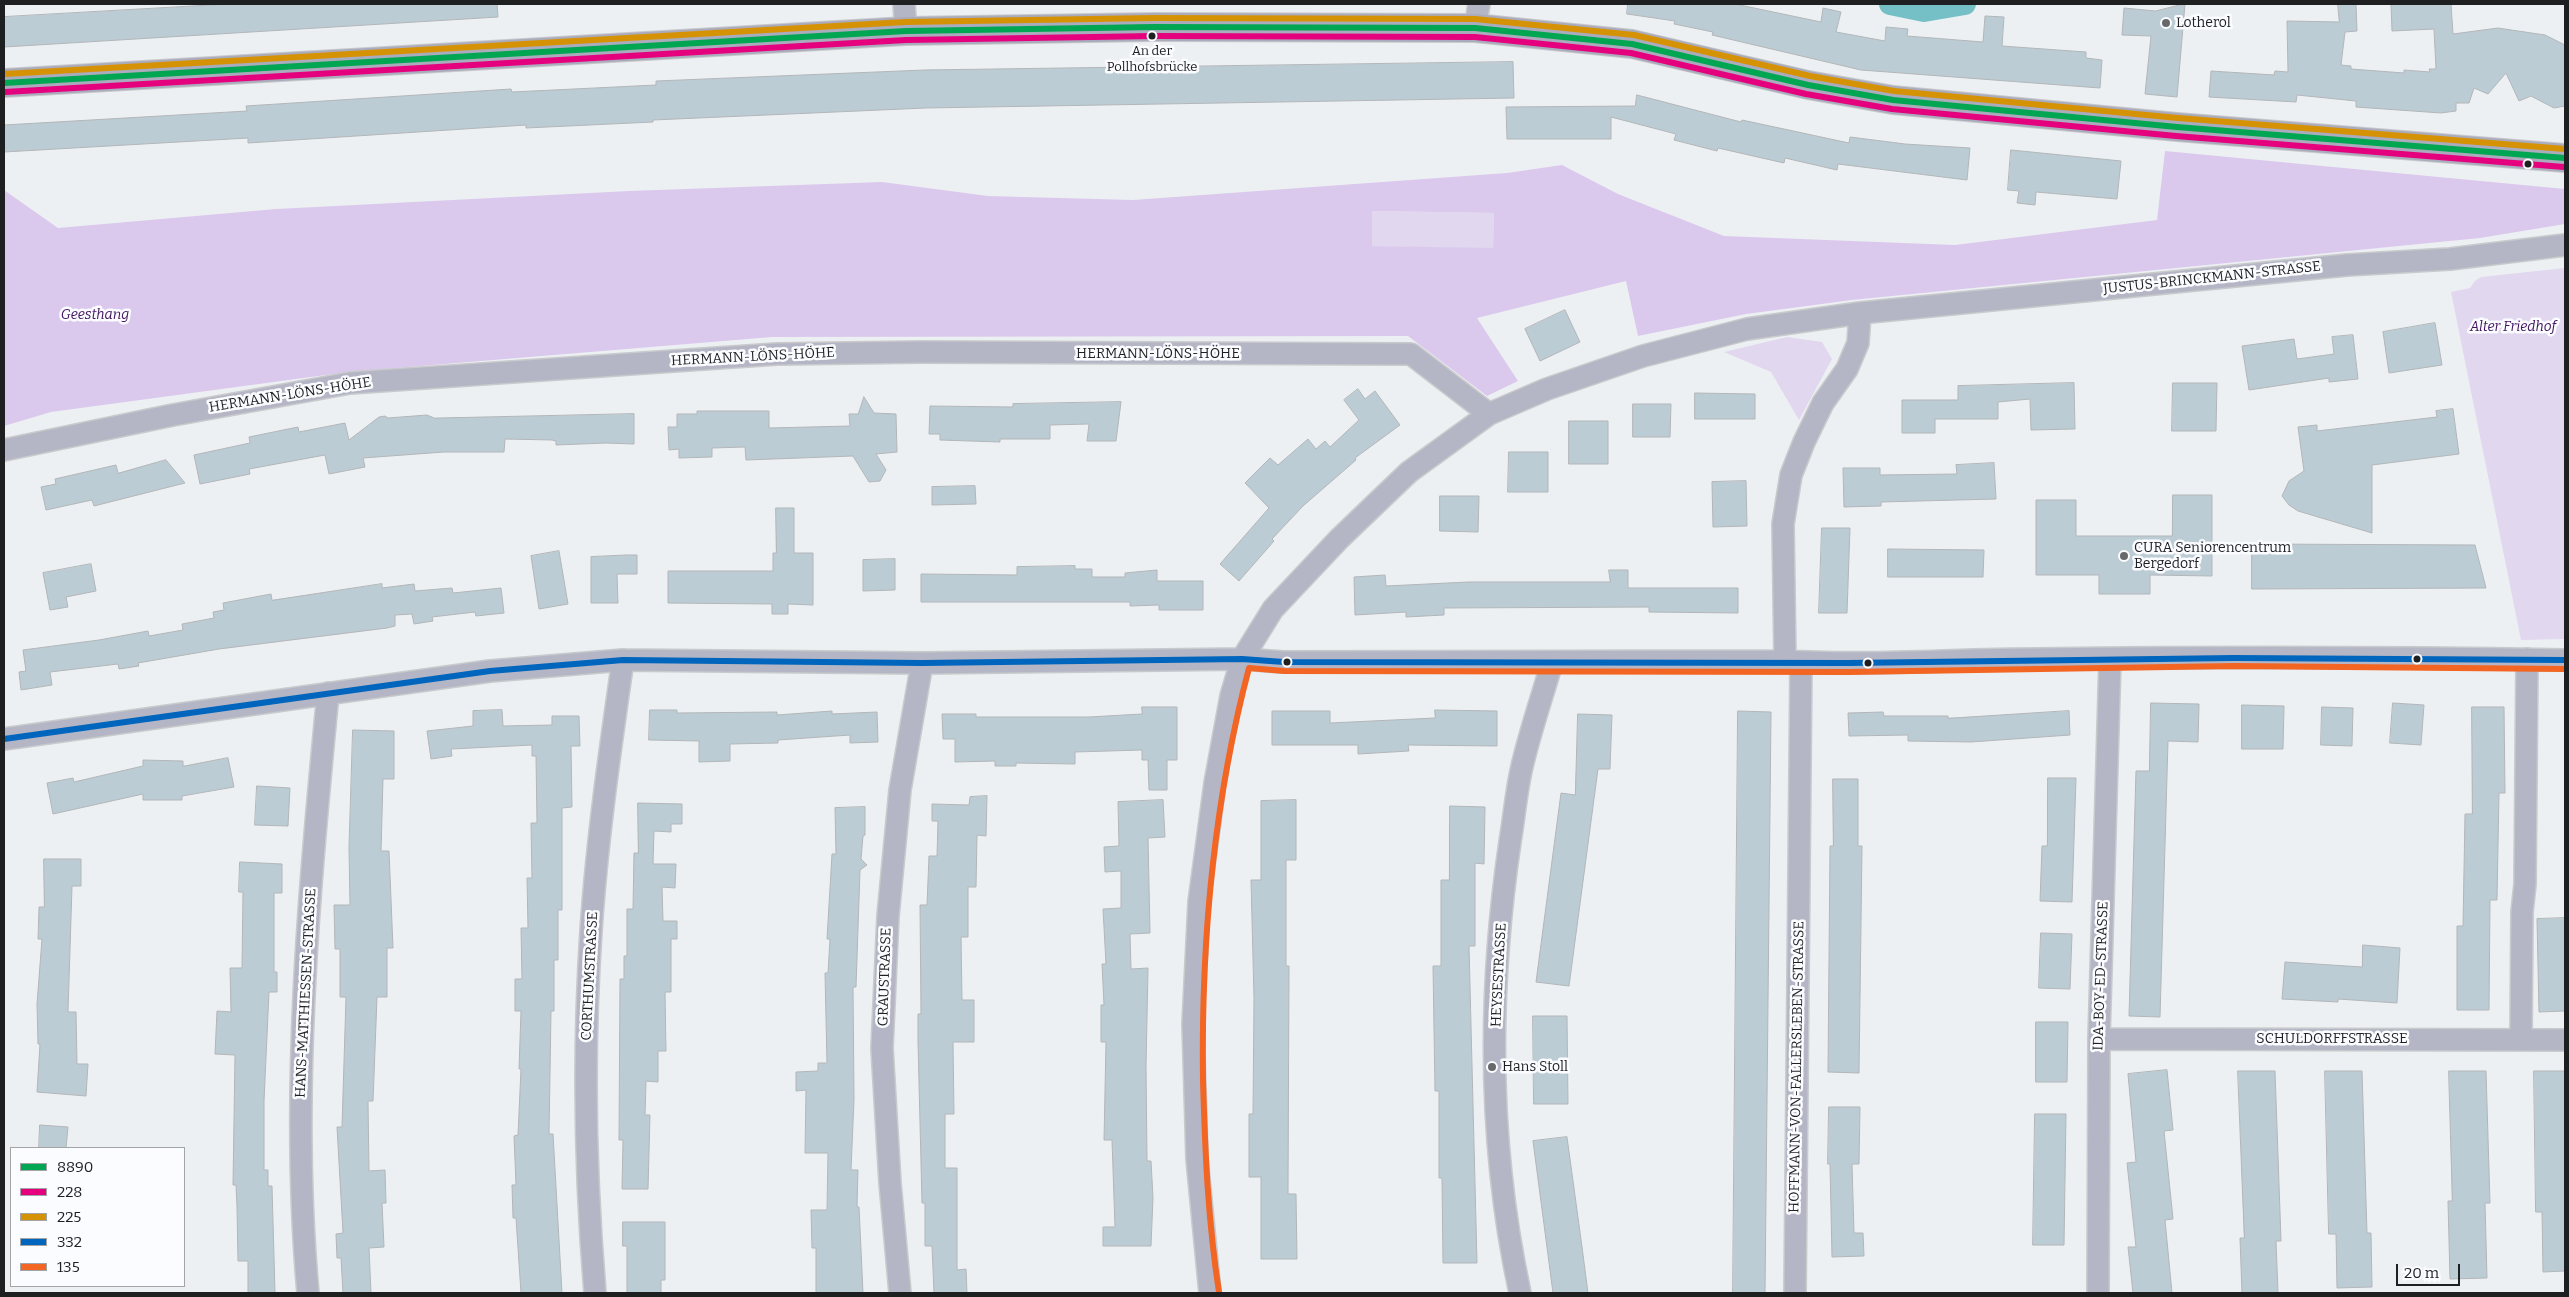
<!DOCTYPE html>
<meta charset="utf-8">
<style>
body{margin:0}
#map{position:relative;width:2569px;height:1297px;overflow:hidden;background:#edf0f3;font-family:Bitter,serif}
canvas{display:block}
.frame{position:absolute;inset:0;border:5px solid #1e1f21;pointer-events:none}
.legend{position:absolute;left:10px;top:1147px;width:175px;height:140px;box-sizing:border-box;background:#fbfcff;border:1px solid #a3a4a6;margin:0;padding:6px 9px;list-style:none;font-size:15px;color:#1e1f21}
.legend li{display:flex;align-items:center;gap:10px;height:25px}
.legend b{width:25px;border:1px solid #a3a4a6}
.scale{position:absolute;left:2396px;top:1264px;width:64px;height:22px;box-sizing:border-box;border:2px solid #1e1f21;border-top:0;padding-left:6px;font-size:15px;line-height:18px;white-space:nowrap;color:#1e1f21;-webkit-text-stroke:4px #fbfcff;paint-order:stroke}
</style>
<div id="map">
<canvas width="2569" height="1297"></canvas>
<div class="frame"></div>
<ul class="legend">
<li><b style="height:6px;background:#00a651"></b>8890</li>
<li><b style="height:6px;background:#e5007d"></b>228</li>
<li><b style="height:6px;background:#d69205"></b>225</li>
<li><b style="height:6px;background:#0065bd"></b>332</li>
<li><b style="height:6px;background:#f26522"></b>135</li>
</ul>
<div class="scale">20 m</div>
</div>
<script>
const c = document.querySelector('canvas').getContext('2d');
c.lineJoin = 'round';
function fill(path, color) {
  c.fillStyle = color;
  c.fill(path, 'evenodd');
}
function trace(path, color, width, dash) {
  c.strokeStyle = color;
  c.lineWidth = width;
  c.lineCap = dash ? 'butt' : 'round';
  c.setLineDash(dash || []);
  c.stroke(path);
}
function write(font, color, halo, rows, align = 'center') {
  c.font = font + ' Bitter,serif';
  c.lineWidth = 5;
  c.setLineDash([]);
  c.textBaseline = 'middle';
  c.strokeStyle = halo;
  c.fillStyle = color;
  for (const [text, x, y, turn = 0] of rows) {
    c.save();
    c.translate(x, y);
    c.rotate((+turn || 0) * Math.PI / 180);
    c.textAlign = isNaN(turn) ? turn : align;
    if (halo) c.strokeText(text, 0, 0);
    c.fillText(text, 0, 0);
    c.restore();
  }
}
fill(new Path2D(`
 M1372,211L1494,213L1493,249L1372,246Z
 M2565,268V639L2521,640L2451,292L2470,288L2475,281L2481,277Z
 M1787,337L1822,342L1832,359L1799,420L1771,372L1724,352Z`), '#e1d7ef');
fill(new Path2D(`
 M2165,151L2565,189V224L2480,238L1852,300L1746,314L1638,336L1626,281L1477,318L1518,381L1487,396L1408,336L772,337L348,372L51,412L4,426V190L58,228L276,209L629,191L882,182L988,196L1133,200L1507,173L1562,165L1618,194L1724,236L1955,245L2157,220ZM1372,211L1494,213L1493,248L1372,246Z`), '#dbc9ed');
trace(new Path2D(`
 M1890,4L1924,11L1965,4`), '#75c0c6', 22);
const building = new Path2D(`
 M228,4H497L498,17L4,47V17Z
 M1628,4H1735L1821,22L1823,8L1841,12L1836,32L1885,41L1886,27L1908,29L1907,36L1983,42L1985,16L2004,17L2002,46L2086,52V58L2102,60L2100,88L1861,70L1712,35L1713,32L1674,24L1675,21L1627,14Z
 M2185,4L2177,97L2145,94L2151,36L2122,35L2124,8L2155,11Z
 M2338,4H2356L2357,31L2345,32L2341,65L2351,66V69L2404,73V70L2430,72L2429,69H2436L2434,29L2392,31L2391,4H2451L2453,34L2498,28L2545,35L2565,45V106L2554,108L2531,96L2519,101L2506,73L2488,94L2474,88L2469,103H2456V111L2441,113L2356,107V101L2297,95L2296,102L2209,97L2211,71L2274,75L2275,71L2288,72L2287,21L2339,22Z
 M1513,62L1514,98L926,108L653,120V122L526,128V125L248,143V138L4,152V125L247,111L246,106L511,89L512,92L656,85V81L925,70Z
 M1637,95L1741,122L1742,120L1849,143L1850,137L1905,144L1970,148L1967,180L1838,164L1837,170L1785,158L1784,163L1718,148L1717,151L1674,140L1676,134L1611,117V139H1507L1506,107L1635,106Z
 M2011,150L2121,161L2117,199L2036,192L2035,205L2017,203L2019,191L2008,190Z
 M1565,310L1580,342L1540,361L1525,329Z
 M2435,323L2442,365L2389,373L2383,332Z
 M2353,335L2358,379L2329,382V378L2249,390L2242,346L2294,339L2297,359L2334,354L2332,337Z
 M2074,383L2075,429L2031,430L2030,399L1998,402V419H1935V433H1902V400H1958V386Z
 M2173,383H2217L2216,431H2172Z
 M1358,389L1365,399L1375,391L1400,425L1355,458L1356,460L1303,506L1272,539L1274,541L1239,581L1220,564L1269,508L1245,483L1270,458L1278,465L1308,439L1316,449L1325,441L1330,447L1359,420L1344,400Z
 M1695,393L1755,394V419H1695Z
 M864,397L874,413L896,414L897,452L876,454L886,470L880,481L869,482L853,456L746,460L745,447L712,448V457L679,458V449L669,450L668,427H677V414H697V411H769V428L850,426L849,414H858Z
 M1121,402L1116,441H1087L1089,424L1050,425V439H1000V442L940,440V434H929L930,406L1013,407V404Z
 M1633,404H1671L1670,437H1633Z
 M2453,409L2459,454L2372,465V533L2298,511L2289,505L2282,496L2289,481L2304,471L2298,427L2317,425V431L2437,417L2436,411Z
 M634,414V444L606,443L556,445V441L552,440L505,439L504,452H444L363,458L365,467L329,474L325,455L249,469L250,474L200,484L194,455L250,443L249,437L298,427L299,432L345,423L349,440L379,417L385,416L388,418L427,415L434,418Z
 M1569,421H1608V464H1569Z
 M1509,452H1548V492H1508Z
 M166,460L185,483L94,506L92,500L46,510L41,487L56,484L55,479L116,465L118,473Z
 M1994,463L1996,499L1881,502V506L1844,507L1843,468H1880V475L1957,474L1956,465Z
 M1746,481L1747,526L1713,527L1712,482Z
 M975,486L976,504L932,505V487Z
 M2173,495H2212V576L2150,575V594H2099V575H2036V500H2076V536H2172Z
 M1440,496H1479L1478,532L1440,531Z
 M776,508H794V553H813V605L788,604V614H772V604L668,603V571H773V553H776Z
 M1822,528H1850L1847,613H1819Z
 M2252,544L2475,545L2486,588L2252,589Z
 M1888,549L1984,550L1983,577H1888Z
 M559,551L568,604L539,609L531,556Z
 M626,555H637V574H617L618,603H591V557Z
 M895,559V590L863,591V560Z
 M91,564L96,591L66,597L68,607L50,610L43,573Z
 M1075,566V569H1092V577H1125V573L1157,570V581H1203V610H1159V605L1130,606V602H921V574L1017,575V567Z
 M1609,570H1628V588H1738V613L1649,612V607L1444,608V615L1406,617V612L1355,615L1354,577L1385,575L1386,586L1468,582H1610Z
 M382,584V588L414,584L415,591L452,588L453,593L501,588L504,613L476,616L475,612L432,617L433,621L414,624L412,614L395,615V626L387,628L219,649L138,663L139,666L119,669L118,664L50,672L52,685L21,690L19,672L26,671L23,650L99,640L148,631L149,636L183,630L182,624L214,618L213,612L224,610L223,603L271,594L272,600Z
 M2151,703L2199,704L2198,742L2168,741L2160,1017L2129,1016L2136,771H2149Z
 M2393,703L2424,705L2421,745L2390,743Z
 M2242,705L2284,706L2283,749H2242Z
 M1142,707H1177V760H1167V790H1149L1148,760H1142V750L1075,752V764L1016,763V766H995V761L955,762V739H943L942,714H976V717H1089L1142,714Z
 M2322,707L2353,708L2352,746L2321,745Z
 M2472,707H2504L2505,793H2499L2497,900H2490L2489,1010H2457V926H2463L2465,814H2472Z
 M502,710L503,726L552,725V716H579L580,746H571L572,807L562,808V910H558V960H554V1011H551L549,1134H553L562,1293H521L516,1218H513L512,1185H516L514,1136L518,1135L521,1069H519L521,1011H515V979H522L521,928H528L527,878H532L531,823H537L536,756H532V745L451,749L452,756L431,759L427,731L473,726V711Z
 M650,710H677V713L777,712V715L832,711V714L877,712L878,742L850,743V735L778,740V743L730,744V761L699,762V741L649,740Z
 M1435,710L1497,711V746L1408,745L1409,751L1358,754V745H1272V711H1330V723L1435,718Z
 M1738,711L1771,712L1765,1293H1733Z
 M2069,711L2070,735L1971,742L1908,741V735L1849,736L1848,713L1883,712L1884,716H1948V718Z
 M1578,714L1612,715L1610,769H1598L1569,986L1536,982L1561,793L1575,795Z
 M353,730L394,731V779H383L381,851H389L393,948H387V997H377L373,1101H368L369,1171L385,1170L386,1203H382L384,1247L369,1248L371,1293H343L341,1258H337L336,1234L343,1233L337,1127H342L346,997H340V949H335L334,905H350L349,848Z
 M228,758L234,787L182,796V800H143V794L53,814L47,783L73,778L74,782L143,766V760L183,761V766Z
 M2048,778H2076L2072,902L2040,901L2042,846H2047Z
 M1833,779H1858V846H1862L1859,1073L1828,1072L1830,846H1833Z
 M257,786L290,788L288,826L255,825Z
 M987,796L986,836L977,835L976,887H968V937H961L962,1000H974V1042H953L954,1114H945V1168H957V1270L966,1269L967,1293H934L932,1246H925V1203H922L918,1042V1014H921L920,905H927L929,856H937L938,821H932V804L969,805L970,797Z
 M1163,800L1165,837L1148,838L1150,933L1130,934L1131,969L1148,968L1146,1066L1147,1161H1151L1153,1198L1151,1246H1103V1227H1115L1112,1140H1104L1106,1042H1101V1005H1104L1102,964H1106L1103,909L1121,908V871L1105,872L1104,847L1119,846L1118,802Z
 M1296,800V860H1286V966H1289L1288,1194H1296L1297,1259H1261V1177H1249V1114H1253L1254,998L1251,880H1261V801Z
 M638,803L682,804V824H671V832L654,831L653,864H676L675,888L662,887L663,921H677V939H671V992H665L666,1051H658V1082L646,1081L645,1115H650L648,1189H622L623,1140H619L620,979H624V956H627V909H633L634,853H638Z
 M1450,806L1485,807L1484,864L1475,863V946H1469L1477,1263H1443L1442,1178H1439V1091H1435L1433,966H1441V880H1449Z
 M865,807V835L863,836L861,859L867,865L860,870L856,987H853L854,1099L851,1170H858L857,1207H859L863,1293H816V1248H812L811,1210H827L828,1153H805L806,1090L796,1091V1072L818,1071V1063H827L825,973H828L830,939H827L832,854H836L835,808Z
 M44,859H81V886H72L68,1012H76L77,1064H88L86,1096L37,1092L40,1044H38L37,1004L42,939H38L39,907H44Z
 M240,862L282,864V893H274V972H277V992H269L264,1101V1170H268V1186H272L275,1293H248V1261H238L237,1206L236,1185H233L235,1055L215,1054L217,1011L231,1012L230,968H242L243,892H239Z
 M2565,918V1011L2539,1012L2537,919Z
 M2041,933L2072,934L2070,989L2039,988Z
 M2363,945L2400,948L2397,1003L2338,999V1002L2282,999L2285,962L2362,967Z
 M1533,1016H1567L1568,1104H1534Z
 M2036,1022H2068L2067,1082H2036Z
 M2167,1070L2173,1130L2164,1131L2173,1219L2165,1220L2172,1293H2133L2128,1247H2136L2127,1163L2136,1162L2128,1074Z
 M2238,1071H2275L2281,1241H2276L2278,1293H2242L2240,1238H2244Z
 M2325,1071H2362L2367,1233H2371L2372,1287L2337,1288L2336,1234H2329Z
 M2449,1071H2486L2490,1203H2485L2487,1278L2450,1279L2448,1201H2452Z
 M2534,1071H2565V1271L2543,1272L2542,1212H2536Z
 M1829,1107H1860L1859,1164H1852L1854,1233H1863L1864,1256L1832,1257L1830,1164H1828Z
 M2035,1114H2066L2064,1245H2033Z
 M40,1125L68,1127L66,1148H39Z
 M1567,1137L1582,1247L1588,1293H1553L1533,1141Z
 M623,1222H665V1280H661V1293H627V1246H623Z`);
fill(building, '#bbccd4');
trace(building, '#b3b6b8', 1);
const street = new Path2D(`
 M904,4L906,31
 M1475,28L1479,4
 M4,450L173,415L350,383L777,354L921,352L1411,354L1489,414
 M1785,661L1783,524L1791,475L1804,442L1823,403L1847,369L1858,343L1860,313
 M4,739L490,671L623,660L922,663L1242,659L1284,662L1785,661C1869,666 1952,659 2036,659C2212,657 2389,657 2565,660
 M2099,1039L2565,1040
 M2521,1039L2522,912L2525,884L2527,659
 M308,1293C290,1094 309,892 328,693
 M595,1293C585,1173 583,1051 591,931C597,840 610,750 623,660
 M900,1293L890,1183L882,1048L888,916L900,790L922,663
 M1210,1293L1197,1159L1193,1024L1199,902L1215,783L1231,696L1242,659L1273,609L1339,539L1409,472L1489,414L1547,389L1643,356L1747,329L1860,313L2347,265L2450,259L2565,245
 M1520,1293C1488,1145 1488,991 1510,842C1514,818 1516,794 1521,771C1529,734 1542,698 1552,662
 M1795,1293L1801,662
 M2098,1293L2099,1039L2110,659`);
const secondary = new Path2D(`
 M4,83L906,31L1154,27L1475,28L1632,44L1808,85L1893,100L2177,127L2565,158`);
trace(street, '#c9cacc', 24);
trace(secondary, '#c9cacc', 30);
trace(street, '#b5b6c5', 21);
trace(secondary, '#aaabbc', 28);
trace(new Path2D(`
 M4,83L906,31L1154,27L1475,28L1632,44L1808,85L1893,100L2177,127L2565,158`), '#00a651', 6);
trace(new Path2D(`
 M5,92L906,40L1154,36L1475,37L1631,53L1806,94L1892,109L2176,136L2564,167`), '#e5007d', 6);
trace(new Path2D(`
 M4,74L905,22L1154,18L1475,19L1634,35L1810,76L1894,91L2178,118L2565,149`), '#d69205', 6);
trace(new Path2D(`
 M4,739L490,671L623,660L922,663L1242,659L1284,662L1848,663L2234,658L2565,660`), '#0065bd', 6);
trace(new Path2D(`
 M1219,1292C1208,1222 1205,1151 1203,1080C1201,941 1213,804 1249,668L1284,671L1848,672L2234,666L2565,669`), '#f26522', 6);
for (const [x, y, r, color] of [
 [2166,23,5,"#66686a"],
 [1152,36,4.5,"#1e1f21"],
 [2528,164,4.5,"#1e1f21"],
 [2124,556,5,"#66686a"],
 [2417,659,4.5,"#1e1f21"],
 [1287,662,4.5,"#1e1f21"],
 [1868,663,4.5,"#1e1f21"],
 [1492,1067,5,"#66686a"]
]) {
  const dot = new Path2D();
  dot.arc(x, y, r, 0, 2 * Math.PI);
  c.fillStyle = color;
  c.fill(dot);
  trace(dot, '#fbfcff', 2);
}
write('13px', '#1e1f21', '#fbfcff', [
 ["An der",1152,51],
 ["Pollhofsbrücke",1152,67]
]);
write('14px', '#1e1f21', '#fbfcff', [
 ["Lotherol",2176,23],
 ["CURA Seniorencentrum",2134,548],
 ["Bergedorf",2134,564],
 ["Hans Stoll",1502,1067]
], 'left');
write('14px', '#1e1f21', '#fbfcff', [
 ["JUSTUS-BRINCKMANN-STRASSE",2212,278,-6],
 ["HERMANN-LÖNS-HÖHE",1158,354],
 ["HERMANN-LÖNS-HÖHE",753,357,-3],
 ["HERMANN-LÖNS-HÖHE",290,395,-9],
 ["HEYSESTRASSE",1499,975,-87],
 ["CORTHUMSTRASSE",590,976,-87],
 ["IDA-BOY-ED-STRASSE",2101,976,-88],
 ["GRAUSTRASSE",885,977,-88],
 ["HANS-MATTHIESSEN-STRASSE",306,993,-87],
 ["SCHULDORFFSTRASSE",2332,1039],
 ["HOFFMANN-VON-FALLERSLEBEN-STRASSE",1797,1067,-89]
]);
write('italic 14px', '#42135d', '#fbfcff', [
 ["Geesthang",95,315],
 ["Alter Friedhof",2513,327]
]);
</script>
